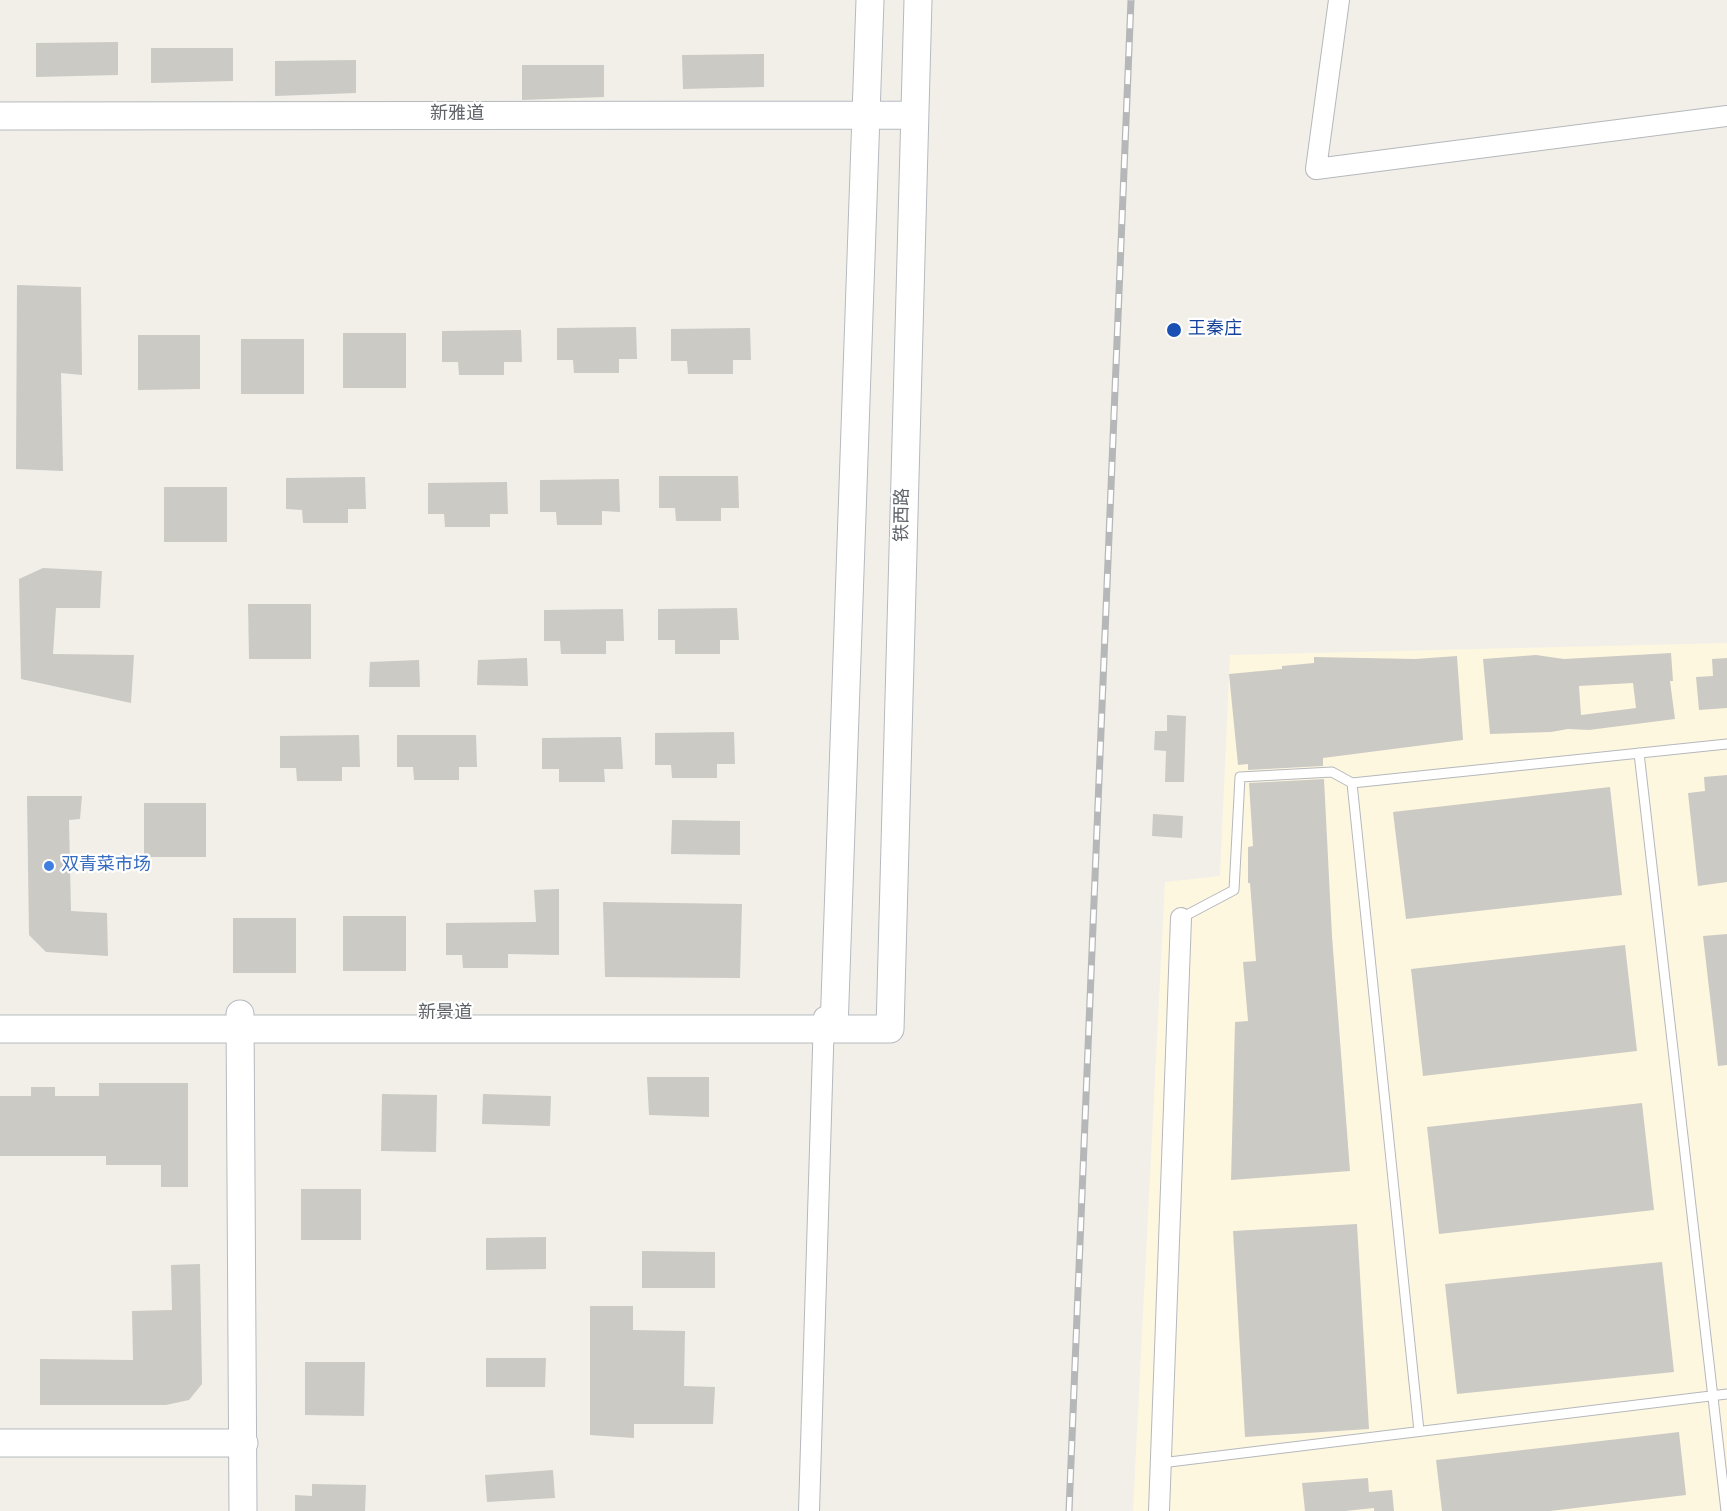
<!DOCTYPE html>
<meta charset="utf-8">
<style>
body{margin:0}
canvas{display:block;background:#f1efe8}
</style>
<canvas width="1727" height="1511"></canvas>
<script>
const g = document.querySelector('canvas').getContext('2d');
g.lineJoin = 'round';
function paint(path, color) {
  g.fillStyle = color;
  g.fill(path, 'evenodd');
}
function shape(rows) {
  const path = new Path2D();
  for (const r of rows) {
    path.moveTo(r[0], r[1]);
    for (let i = 2; i < r.length; i += 2) path.lineTo(r[i], r[i + 1]);
  }
  return path;
}
function trace(path, color, width, dash) {
  g.strokeStyle = color;
  g.lineWidth = width;
  g.lineCap = dash ? 'butt' : 'round';
  g.setLineDash(dash || []);
  g.stroke(path);
}
function write(font, color, halo, rows, align = 'center') {
  g.font = font + ' "Titillium Web","Noto Sans SC",sans-serif';
  g.lineWidth = 4.5;
  g.setLineDash([]);
  g.textBaseline = 'middle';
  g.strokeStyle = halo;
  g.fillStyle = color;
  for (const [text, x, y, turn = 0] of rows) {
    g.save();
    g.translate(x, y);
    g.rotate((+turn || 0) * Math.PI / 180);
    g.textAlign = isNaN(turn) ? turn : align;
    if (halo) g.strokeText(text, 0, 0);
    g.fillText(text, 0, 0);
    g.restore();
  }
}
paint(shape([
 [1727,643,1727,1511,1133,1511,1165,882,1220,876,1230,655]
]), '#fef7e0');
paint(shape([
 [118,42,118,75,36,77,36,43],
 [151,48,233,48,233,81,151,83],
 [764,54,764,87,683,89,682,55],
 [356,60,356,93,275,96,275,61],
 [522,65,604,65,604,97,522,100],
 [17,285,81,287,82,375,61,373,63,471,16,469],
 [636,327,637,359,619,359,619,373,574,373,573,360,557,360,557,328],
 [750,328,751,360,733,360,733,374,688,374,687,361,671,361,671,329],
 [521,330,522,362,504,362,504,375,459,375,458,362,442,362,442,331],
 [343,333,406,333,406,388,343,388],
 [138,335,200,335,200,389,138,390],
 [241,339,304,339,304,394,241,394],
 [659,476,738,476,739,508,721,508,721,521,676,521,675,508,659,508],
 [365,477,366,509,348,509,348,523,303,523,302,510,286,509,286,478],
 [619,479,620,512,602,511,602,525,557,525,556,512,540,512,540,480],
 [507,482,508,514,490,514,490,527,445,527,444,514,428,514,428,483],
 [164,487,227,487,227,542,164,542],
 [43,568,102,571,100,608,56,608,53,654,134,655,131,703,21,679,19,579],
 [248,604,311,604,311,659,249,659],
 [737,608,739,640,720,640,720,654,675,654,675,640,658,640,658,609],
 [623,609,624,641,606,641,606,654,561,654,560,641,544,641,544,610],
 [1671,653,1673,681,1670,681,1675,719,1589,730,1568,729,1551,732,1490,734,1483,659,1536,655,1564,659],
 [1633,683,1636,708,1581,715,1579,686],
 [1457,656,1463,740,1323,758,1323,766,1248,770,1248,764,1238,765,1229,674,1282,669,1282,666,1314,663,1314,657,1415,659],
 [527,658,528,686,477,685,478,660],
 [1727,658,1727,708,1699,710,1696,677,1713,676,1712,659],
 [419,660,420,687,369,687,370,662],
 [1167,715,1186,716,1184,782,1165,782,1166,751,1154,750,1155,731,1167,731],
 [734,732,735,764,717,764,717,778,672,778,671,765,655,765,655,733],
 [359,735,360,767,342,767,342,781,297,781,296,768,280,768,280,736],
 [397,735,476,735,477,767,459,767,459,780,414,780,413,767,397,767],
 [621,737,623,769,604,769,605,782,559,782,559,769,542,769,542,738],
 [1727,775,1727,882,1698,886,1688,793,1705,791,1704,777],
 [1324,779,1332,936,1350,1171,1231,1180,1235,1022,1248,1021,1243,962,1256,961,1250,883,1248,883,1248,847,1253,846,1249,783],
 [1610,787,1622,895,1406,919,1393,812],
 [27,796,82,796,80,819,69,820,71,911,107,913,108,956,46,952,29,935],
 [144,803,206,803,206,857,144,857],
 [1153,814,1183,816,1182,838,1152,836],
 [672,820,740,821,740,855,671,854],
 [559,889,559,955,508,954,508,968,463,968,462,955,446,955,446,923,536,922,534,890],
 [603,902,742,904,740,978,605,977],
 [343,916,406,916,406,971,343,971],
 [233,918,296,918,296,973,233,973],
 [1727,934,1727,1065,1718,1066,1703,936],
 [1625,945,1637,1051,1423,1076,1411,969],
 [647,1077,709,1077,709,1117,649,1115],
 [99,1083,188,1083,188,1187,161,1187,161,1165,106,1165,106,1156,0,1156,0,1096,31,1096,31,1087,55,1087,55,1096,99,1096],
 [382,1094,437,1095,436,1152,381,1151],
 [483,1094,551,1096,550,1126,482,1124],
 [1642,1103,1654,1210,1439,1234,1427,1127],
 [301,1189,361,1189,361,1240,301,1240],
 [1357,1224,1369,1429,1245,1437,1233,1231],
 [546,1237,546,1269,486,1270,486,1238],
 [642,1251,715,1252,715,1288,642,1288],
 [1662,1262,1674,1372,1457,1394,1445,1284],
 [200,1264,202,1384,189,1400,166,1405,40,1405,40,1359,133,1360,132,1311,172,1310,171,1265],
 [590,1306,633,1306,633,1330,685,1331,684,1386,715,1387,713,1424,634,1424,634,1438,590,1435],
 [486,1358,546,1358,545,1387,486,1387],
 [305,1362,365,1362,364,1416,305,1415],
 [1679,1432,1686,1495,1550,1511,1442,1511,1436,1460],
 [553,1470,555,1498,487,1502,485,1475],
 [1368,1478,1369,1492,1392,1490,1394,1511,1374,1511,1374,1508,1345,1511,1305,1511,1302,1483],
 [312,1484,366,1485,365,1511,295,1511,295,1495,312,1496]
]), '#cccac5');
const lane = shape([
 [1639,753,1726,1511],
 [1352,783,1419,1431],
 [1181,918,1234,890,1240,777,1332,772,1352,783,1727,744],
 [1161,1463,1727,1394]
]);
const street = shape([
 [1339,0,1316,169,1727,116],
 [809,1511,824,1017],
 [1159,1511,1181,918]
]);
const secondary = shape([
 [0,116,914,115],
 [240,1014,243,1511],
 [0,1029,890,1029,918,0],
 [834,1029,870,0],
 [0,1443,244,1443]
]);
trace(lane, '#b5b8bc', 11);
trace(street, '#b5b8bc', 22);
trace(secondary, '#b6babf', 29);
trace(lane, '#fff', 9);
trace(street, '#fff', 20);
trace(secondary, '#fff', 27);
const rail = shape([
 [1069,1511,1131,0]
]);
trace(rail, '#b6b7b8', 7);
trace(rail, '#fff', 4.5, [14]);
for (const [x, y, r, color] of [
 [1174,330,8,"#1a4fb4"],
 [49,866,6,"#3f7fe0"]
]) {
  const dot = new Path2D();
  dot.arc(x, y, r, 0, 2 * Math.PI);
  g.fillStyle = color;
  g.fill(dot);
  trace(dot, '#fff', 2);
}
write('18px', '#5f6368', '#fff', [
 ["新雅道",457,115],
 ["铁西路",903,515,-89],
 ["新景道",445,1014]
]);
write('18px', '#164399', '#fff', [
 ["王秦庄",1188,330]
], 'left');
write('18px', '#366cbe', '#fff', [
 ["双青菜市场",61,866]
], 'left');
</script>
